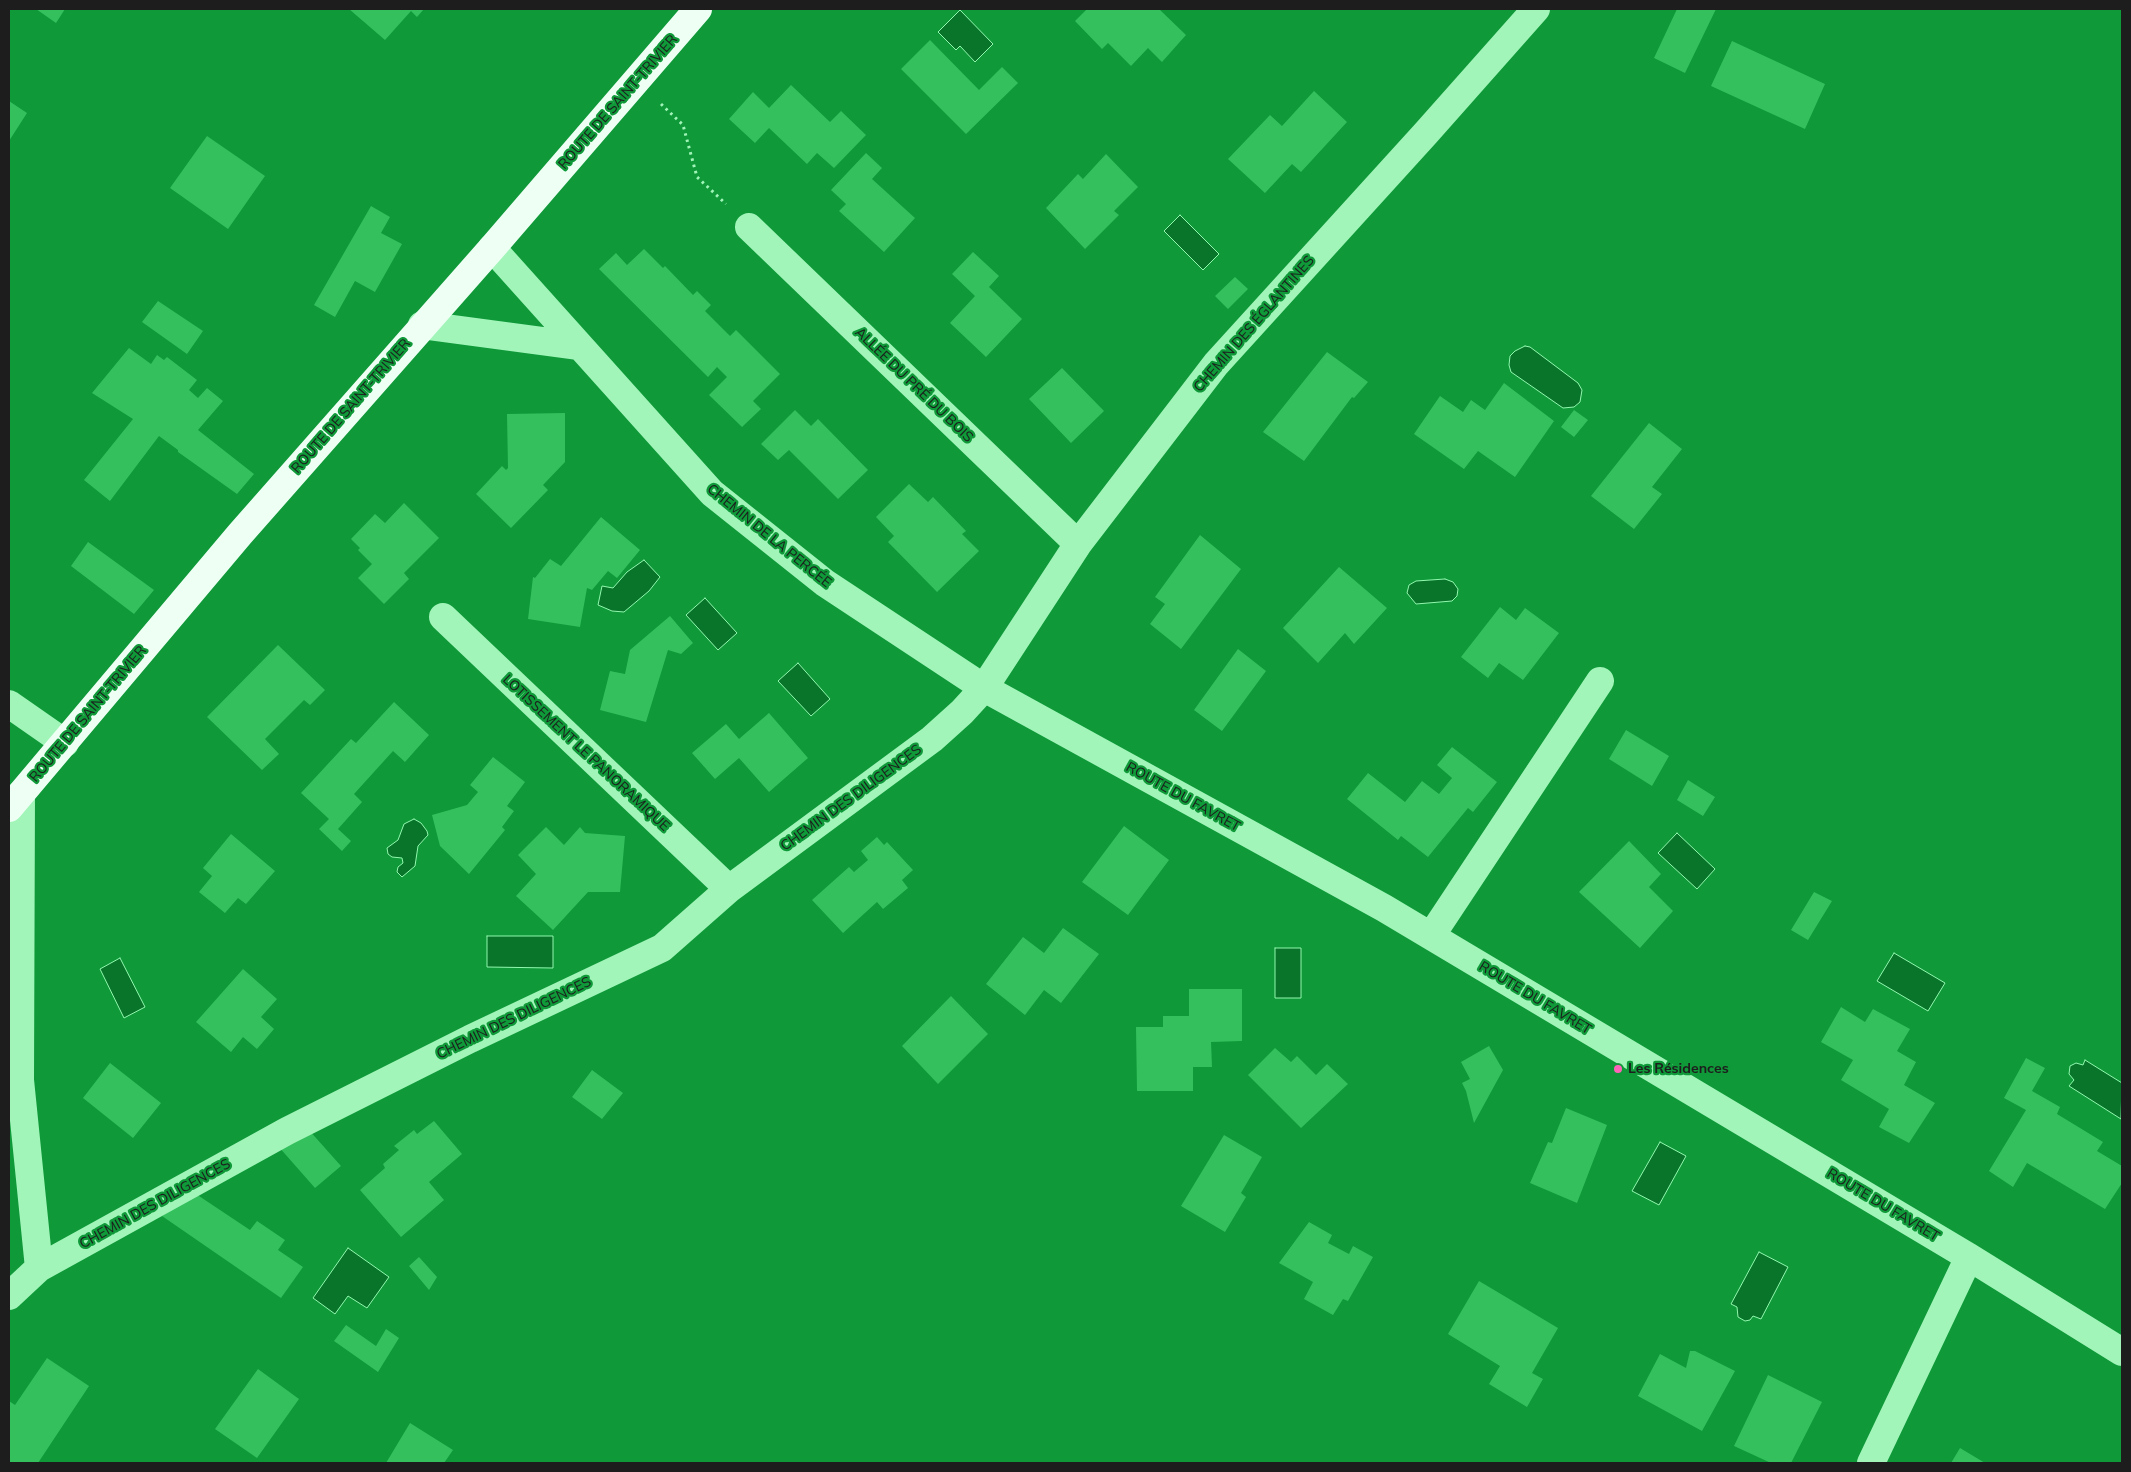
<!DOCTYPE html>
<meta charset="utf-8">
<style>
body{margin:0}
#map{position:relative;width:2131px;height:1472px;overflow:hidden;background:#0f9939;font-family:Mulish,sans-serif}
canvas{display:block}
.frame{position:absolute;inset:0;border:10px solid #1d1d1d;pointer-events:none}
</style>
<div id="map">
<canvas width="2131" height="1472"></canvas>
<div class="frame"></div>
</div>
<script>
const g = document.querySelector('canvas').getContext('2d');
g.lineJoin = 'round';
function paint(path, color) {
  g.fillStyle = color;
  g.fill(path, 'evenodd');
}
function shape(rows) {
  const path = new Path2D();
  for (const r of rows) {
    path.moveTo(r[0], r[1]);
    for (let i = 2; i < r.length; i += 2) path.lineTo(r[i], r[i + 1]);
  }
  return path;
}
function trace(path, color, width, dash) {
  g.strokeStyle = color;
  g.lineWidth = width;
  g.lineCap = dash ? 'butt' : 'round';
  g.setLineDash(dash || []);
  g.stroke(path);
}
function write(font, color, halo, rows, align = 'center') {
  g.font = font + ' Mulish,sans-serif';
  g.lineWidth = 4.5;
  g.setLineDash([]);
  g.textBaseline = 'middle';
  g.strokeStyle = halo;
  g.fillStyle = color;
  for (const [text, x, y, turn = 0] of rows) {
    g.save();
    g.translate(x, y);
    g.rotate((+turn || 0) * Math.PI / 180);
    g.textAlign = isNaN(turn) ? turn : align;
    if (halo) g.strokeText(text, 0, 0);
    g.fillText(text, 0, 0);
    g.restore();
  }
}
const water = shape([
 [960,10,993,44,975,62,960,46,956,50,938,32,960,10],
 [1180,215,1219,254,1203,270,1164,231,1180,215],
 [1525,346,1530,347,1578,383,1582,390,1580,402,1574,407,1563,408,1511,372,1509,365,1510,356,1515,351,1525,346],
 [644,560,660,577,649,591,624,612,612,611,598,605,602,586,613,588,627,572,644,560],
 [1445,579,1453,582,1458,589,1457,596,1452,601,1416,604,1407,593,1409,585,1416,581,1445,579],
 [705,598,737,633,718,650,686,615,705,598],
 [798,663,830,699,811,716,778,681,798,663],
 [414,819,421,823,427,831,428,835,418,846,415,866,402,877,397,872,398,867,403,863,402,858,392,857,388,854,387,848,398,840,404,824,414,819],
 [1677,833,1715,869,1697,889,1658,853,1677,833],
 [487,936,553,936,553,968,487,967,487,936],
 [1275,948,1301,948,1301,998,1275,998,1275,948],
 [1894,953,1945,983,1928,1011,1877,981,1894,953],
 [120,958,145,1007,124,1018,100,969,120,958],
 [2085,1060,2122,1083,2121,1119,2069,1086,2074,1080,2069,1074,2070,1066,2076,1063,2083,1065,2085,1060],
 [1660,1142,1686,1156,1659,1205,1632,1191,1660,1142],
 [348,1248,389,1277,367,1308,348,1296,335,1314,313,1298,348,1248],
 [1759,1252,1788,1267,1761,1319,1753,1316,1750,1320,1745,1321,1738,1317,1737,1307,1731,1304,1759,1252]
]);
paint(water, '#09752b');
trace(water, '#92f8af', 1);
paint(shape([
 [36,9,65,9,56,23],
 [349,9,424,9,417,17,411,11,385,40],
 [1087,9,1159,9,1186,35,1162,62,1148,48,1131,66,1108,43,1102,49,1075,21],
 [1677,9,1716,9,1685,73,1654,58],
 [930,40,979,90,1002,67,1018,83,966,134,901,69],
 [1732,41,1825,84,1805,129,1711,86],
 [791,85,830,122,841,111,866,135,834,168,817,153,807,164,769,128,755,143,729,119,753,92,769,108],
 [1314,91,1347,122,1301,172,1292,164,1265,193,1228,159,1270,115,1282,126],
 [9,101,27,113,9,141],
 [207,136,265,176,228,229,170,188],
 [866,153,882,168,872,179,915,218,884,252,839,211,846,204,831,190],
 [1106,154,1138,187,1114,211,1119,215,1085,249,1046,208,1078,174,1083,179],
 [371,206,390,217,381,233,402,244,375,292,355,281,335,317,314,305],
 [644,249,663,268,665,266,693,295,697,291,711,305,705,311,730,336,736,330,780,374,753,401,761,409,742,427,709,395,727,377,717,367,708,377,599,269,616,253,627,265],
 [973,252,999,276,989,287,1022,319,986,357,950,323,975,296,952,274],
 [1235,277,1248,289,1228,309,1215,296],
 [158,301,203,331,187,354,142,322],
 [129,348,151,364,157,355,164,360,167,357,197,380,189,390,198,398,207,388,223,401,198,430,254,474,237,494,178,452,178,450,159,436,110,501,84,480,133,419,92,393],
 [1327,352,1368,382,1354,398,1352,397,1304,461,1263,432],
 [1062,368,1104,411,1071,443,1029,399],
 [1504,383,1554,421,1515,477,1478,451,1464,469,1414,434,1440,396,1463,412,1471,400,1485,410],
 [795,410,811,426,818,419,868,470,838,499,789,450,778,460,761,444],
 [1574,410,1588,420,1574,437,1561,427],
 [565,413,565,462,543,485,548,490,511,528,476,494,502,466,506,470,508,468,507,414],
 [1649,423,1682,449,1652,487,1662,494,1634,529,1591,496],
 [909,484,928,502,933,497,966,531,962,534,979,551,937,592,888,542,894,536,876,517],
 [404,503,439,538,404,573,409,579,384,604,358,578,372,564,358,550,360,548,351,539,375,514,385,523],
 [601,517,640,550,617,578,608,571,592,590,587,588,580,627,528,619,533,577,535,578,550,559,561,566],
 [1200,535,1241,569,1181,649,1150,624,1165,604,1155,597],
 [88,542,154,590,134,614,71,566],
 [1339,567,1387,608,1354,644,1345,633,1318,663,1283,628],
 [1500,607,1516,620,1525,608,1559,633,1523,680,1499,663,1488,678,1461,657],
 [670,616,693,643,681,654,668,650,646,722,600,710,610,671,625,674,630,650],
 [278,645,325,690,310,705,304,700,265,739,279,754,262,770,207,717],
 [1238,649,1266,671,1222,731,1194,710],
 [394,702,429,735,405,762,393,751,354,794,362,802,338,829,351,841,342,851,319,829,329,819,301,793,351,739,356,743],
 [769,713,808,758,769,792,739,758,715,779,692,753,726,724,739,739],
 [1626,730,1669,756,1652,786,1609,759],
 [1452,747,1497,782,1473,812,1468,808,1428,857,1401,836,1398,840,1347,799,1368,773,1405,802,1422,781,1439,794,1452,778,1437,765],
 [493,757,525,782,507,806,514,811,502,827,505,830,469,874,440,846,432,815,467,805,478,792,470,785],
 [1688,780,1715,797,1703,816,1677,800],
 [1124,826,1169,860,1128,915,1082,882],
 [546,827,564,845,580,827,585,833,625,836,620,892,588,892,553,930,516,896,536,874,518,855],
 [231,834,275,871,246,904,238,898,225,913,199,892,212,876,203,868],
 [877,837,884,845,887,842,913,870,902,880,908,888,883,909,877,902,843,933,812,900,849,867,854,872,868,860,861,851],
 [1629,841,1661,874,1649,887,1673,911,1640,948,1579,892],
 [1814,892,1832,901,1808,940,1791,930],
 [1063,928,1099,954,1061,1003,1044,990,1025,1015,986,984,1023,937,1044,953],
 [243,969,277,999,261,1017,274,1029,257,1049,243,1037,231,1052,196,1022],
 [1189,989,1242,989,1242,1041,1211,1042,1212,1067,1193,1067,1193,1091,1137,1091,1136,1027,1163,1027,1163,1016,1189,1016],
 [951,996,988,1034,938,1084,902,1046],
 [1841,1007,1865,1022,1873,1009,1910,1029,1897,1051,1916,1062,1904,1085,1935,1103,1909,1143,1879,1127,1889,1109,1841,1080,1853,1060,1821,1042],
 [1489,1046,1503,1070,1474,1123,1466,1091,1462,1083,1470,1079,1461,1062],
 [1275,1048,1291,1062,1297,1056,1316,1075,1327,1064,1348,1084,1301,1128,1248,1075],
 [2026,1058,2045,1068,2032,1091,2060,1107,2057,1114,2103,1142,2097,1151,2122,1166,2122,1183,2105,1209,2027,1163,2013,1187,1989,1171,2026,1110,2004,1098],
 [110,1063,161,1103,133,1138,83,1098],
 [592,1070,623,1093,602,1119,572,1097],
 [1566,1108,1607,1125,1577,1203,1530,1183,1548,1142,1552,1143],
 [434,1121,462,1154,429,1182,444,1200,401,1237,360,1190,385,1168,383,1164,399,1150,394,1146,414,1130,417,1134],
 [308,1129,341,1166,315,1188,278,1146],
 [1224,1135,1262,1157,1241,1193,1246,1197,1225,1232,1181,1206],
 [196,1194,250,1230,257,1221,285,1240,278,1250,303,1267,281,1298,162,1216],
 [1309,1222,1332,1235,1328,1243,1349,1254,1353,1246,1373,1257,1348,1301,1343,1299,1333,1315,1304,1299,1313,1282,1279,1263],
 [419,1257,437,1277,429,1290,409,1266],
 [1479,1281,1558,1328,1532,1373,1543,1379,1527,1407,1489,1384,1500,1366,1448,1334],
 [346,1325,376,1346,386,1329,399,1338,378,1372,334,1341],
 [1690,1351,1695,1351,1735,1371,1702,1431,1638,1396,1660,1354,1686,1368],
 [47,1358,89,1386,38,1463,9,1463,9,1401,15,1405],
 [258,1369,299,1399,257,1458,215,1429],
 [1768,1375,1822,1402,1791,1463,1771,1463,1734,1446],
 [410,1423,453,1450,444,1463,386,1463],
 [1960,1448,1985,1463,1951,1463]
]), '#34c05d');
trace(shape([
 [661,104,683,125,697,177,726,204]
]), '#a1f5b9', 3, [2.5, 4]);
trace(shape([
 [749,227,1078,544],
 [492,248,712,493,825,583,984,688,1384,908,1969,1257,2122,1352],
 [422,325,579,346],
 [443,617,729,889],
 [9,704,65,743],
 [21,794,20,1080,39,1268],
 [1431,936,1600,681],
 [9,1296,39,1268,287,1131,470,1039,662,948,729,889,932,739,962,712,984,688,1078,544,1216,364,1426,133,1536,9],
 [1871,1463,1969,1257]
]), '#a1f5b9', 28);
trace(shape([
 [9,808,240,534,492,248,698,9]
]), '#eefff4', 28);
for (const [x, y, r, color] of [
 [1618,1069,5,"#ff64b9"]
]) {
  const dot = new Path2D();
  dot.arc(x, y, r, 0, 2 * Math.PI);
  g.fillStyle = color;
  g.fill(dot);
  trace(dot, '#0f9939', 2);
}
write('14px', '#1d1d1d', '#0f9939', [
 ["ROUTE DE SAINT-TRIVIER",618,102,-49],
 ["CHEMIN DES ÉGLANTINES",1254,324,-49],
 ["ALLÉE DU PRÉ DU BOIS",914,385,44],
 ["ROUTE DE SAINT-TRIVIER",351,406,-49],
 ["CHEMIN DE LA PERCÉE",769,536,39],
 ["ROUTE DE SAINT-TRIVIER",88,714,-50],
 ["LOTISSEMENT LE PANORAMIQUE",586,753,43],
 ["ROUTE DU FAVRET",1183,797,29],
 ["CHEMIN DES DILIGENCES",851,798,-36],
 ["ROUTE DU FAVRET",1535,998,31],
 ["CHEMIN DES DILIGENCES",514,1018,-26],
 ["CHEMIN DES DILIGENCES",155,1204,-29],
 ["ROUTE DU FAVRET",1883,1205,31]
]);
write('bold 14px', '#1d1d1d', '#0f9939', [
 ["Les Résidences",1628,1069]
], 'left');
</script>
